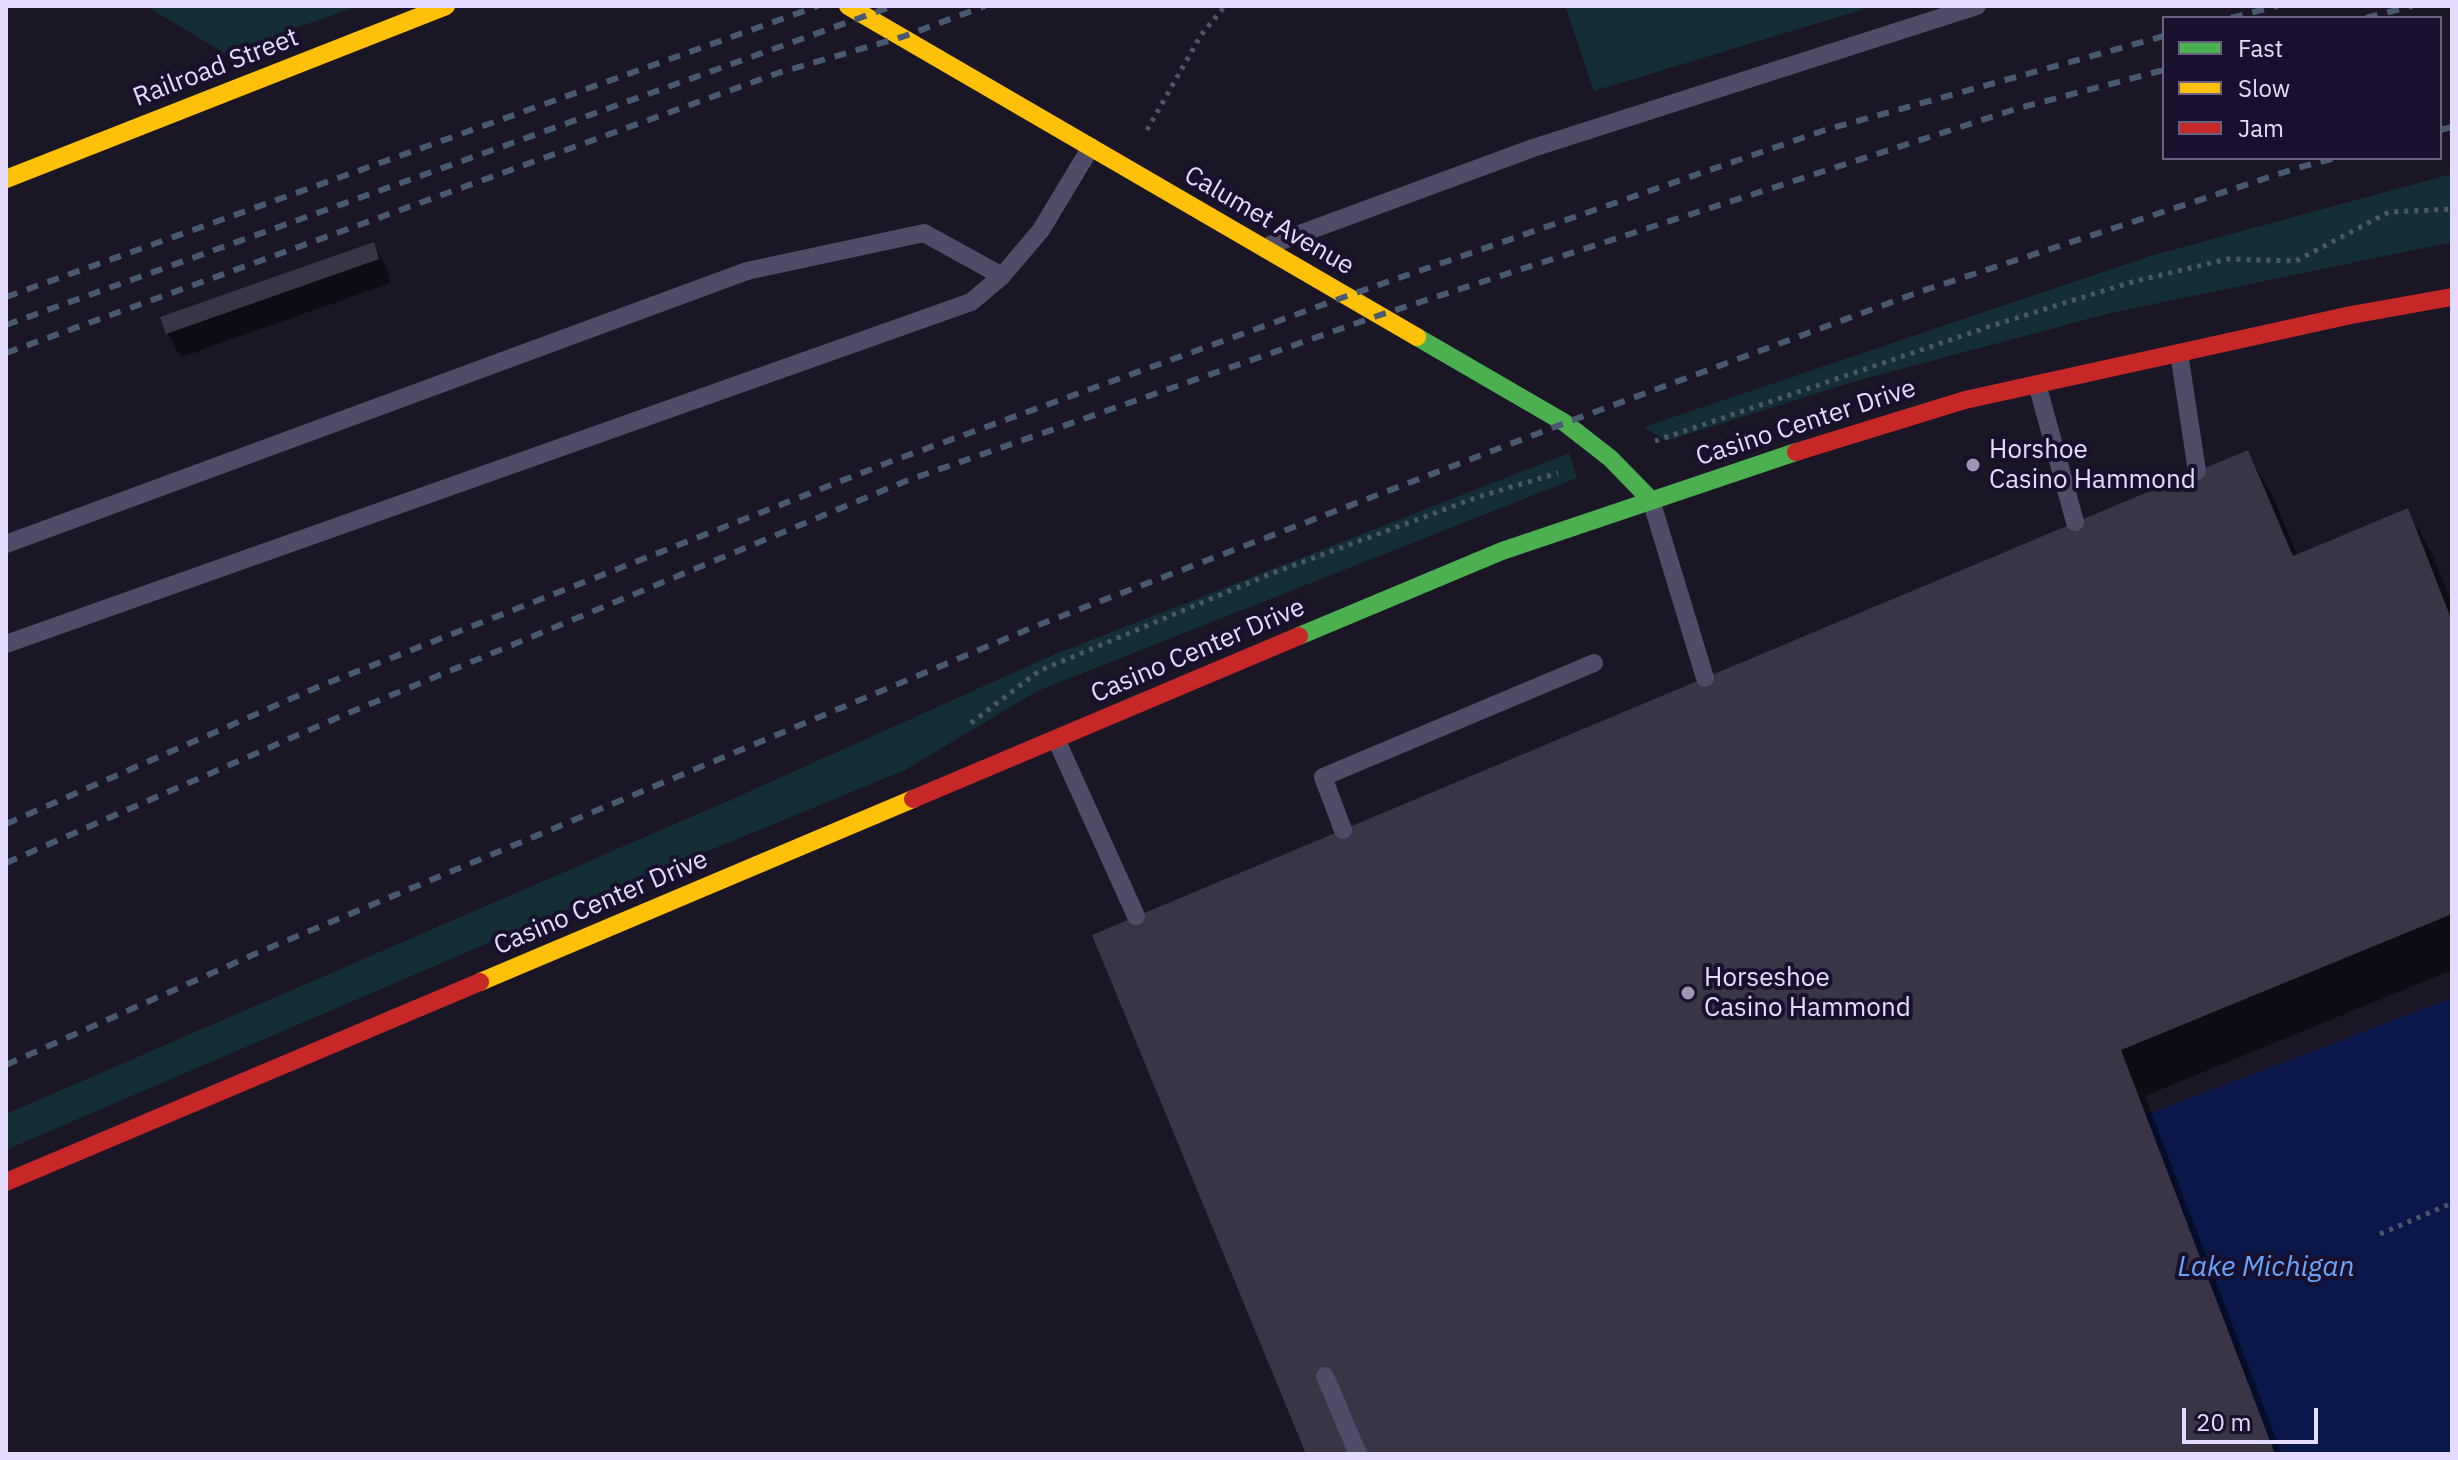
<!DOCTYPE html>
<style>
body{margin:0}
#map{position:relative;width:2458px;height:1460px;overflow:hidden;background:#1b1626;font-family:"IBM Plex Sans",sans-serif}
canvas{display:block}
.frame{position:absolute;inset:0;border:8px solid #e4dbff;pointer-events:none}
.legend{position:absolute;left:2162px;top:16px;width:280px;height:144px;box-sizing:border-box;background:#18102c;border:2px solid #6a6180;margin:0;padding:10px 14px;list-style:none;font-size:24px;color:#e4dbff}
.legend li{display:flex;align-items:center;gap:16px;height:40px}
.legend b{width:40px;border:2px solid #6a6180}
.scale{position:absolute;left:2182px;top:1408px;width:136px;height:36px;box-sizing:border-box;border:4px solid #e4dbff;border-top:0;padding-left:10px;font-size:24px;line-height:28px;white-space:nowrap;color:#e4dbff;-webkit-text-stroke:6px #18102c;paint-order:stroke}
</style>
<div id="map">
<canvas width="2458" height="1460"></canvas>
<div class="frame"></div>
<ul class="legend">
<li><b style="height:10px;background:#4caf50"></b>Fast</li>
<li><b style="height:10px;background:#ffc107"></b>Slow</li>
<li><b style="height:10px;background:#c62828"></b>Jam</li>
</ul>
<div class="scale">20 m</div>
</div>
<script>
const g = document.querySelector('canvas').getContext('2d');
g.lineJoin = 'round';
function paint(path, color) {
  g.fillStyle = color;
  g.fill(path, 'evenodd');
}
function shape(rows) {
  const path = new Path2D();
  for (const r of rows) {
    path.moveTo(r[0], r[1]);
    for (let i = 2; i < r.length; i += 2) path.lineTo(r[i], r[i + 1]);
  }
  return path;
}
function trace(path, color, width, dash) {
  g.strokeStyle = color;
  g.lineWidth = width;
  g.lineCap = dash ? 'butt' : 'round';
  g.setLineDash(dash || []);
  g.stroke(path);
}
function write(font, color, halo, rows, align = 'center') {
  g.font = font + ' "IBM Plex Sans",sans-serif';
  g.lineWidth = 8;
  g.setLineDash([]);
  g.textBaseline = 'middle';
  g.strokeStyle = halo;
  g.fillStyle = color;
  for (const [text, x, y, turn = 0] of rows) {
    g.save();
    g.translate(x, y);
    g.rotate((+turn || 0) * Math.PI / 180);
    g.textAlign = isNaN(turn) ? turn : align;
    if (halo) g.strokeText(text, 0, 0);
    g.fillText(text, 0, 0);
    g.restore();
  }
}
paint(shape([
 [146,6,359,6,224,53],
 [1565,6,1874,6,1594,91],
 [2452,174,2452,242,2111,313,1856,381,1666,441,1644,427,2150,256],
 [1569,453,1577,478,1037,691,905,770,577,905,6,1150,6,1114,728,801,1053,655]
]), '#132f35');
paint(shape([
 [2452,998,2452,1454,1401,1454,2140,1117]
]), '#0a1849');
paint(shape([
 [373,245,387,268,391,283,181,357,167,333],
 [2247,452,2273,497,2298,556,2407,510,2433,555,2452,604,2452,970,2145,1096,2282,1454,1308,1454]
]), '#0007');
paint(shape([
 [374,242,379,259,166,334,160,317],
 [2248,450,2293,556,2408,508,2452,621,2452,914,2121,1050,2275,1454,1306,1454,1092,935]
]), '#3a3447');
trace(shape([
 [1147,130,1201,35,1225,6],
 [1655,441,1994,325,2132,282,2228,259,2296,261,2389,212,2452,209],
 [971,723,1039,671,1270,574,1478,497,1558,473],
 [2380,1234,2452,1203]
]), '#4b5668', 5, [4, 6]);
trace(shape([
 [1270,245,1533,148,1977,6],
 [2179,353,2197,471],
 [2037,384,2075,522],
 [1651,500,1705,678],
 [6,544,747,271,924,233,1002,276],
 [6,644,971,302,1002,276,1041,230,1091,147],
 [1056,739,1136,916],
 [1343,830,1323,777,1594,663],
 [1325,1376,1358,1454]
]), '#504b67', 18);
trace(shape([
 [1417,337,1565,423,1610,458,1651,500],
 [1299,636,1502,551,1796,452]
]), '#4caf50', 18);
trace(shape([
 [848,6,1417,337],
 [6,179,446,6],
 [480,982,913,799]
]), '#ffc107', 18);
trace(shape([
 [1796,452,1965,400,2351,315,2452,297],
 [913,799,1299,636],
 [6,1182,480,982]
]), '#c62828', 18);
trace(shape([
 [2231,18,2277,6],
 [2366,18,2412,6],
 [2440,130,2452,127],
 [6,297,818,6],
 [6,325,893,6],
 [6,353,778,73,902,37,985,6],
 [6,824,320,686,892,461,1347,296,1825,130,2164,36],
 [6,863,339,717,906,481,1380,315,2019,108,2164,70],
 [6,1065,257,953,1041,624,1565,423,1919,292,2297,168,2335,158]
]), '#495971', 6, [12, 10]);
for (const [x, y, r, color] of [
 [1973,465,8,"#9e96b3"],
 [1688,993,8,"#9e96b3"]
]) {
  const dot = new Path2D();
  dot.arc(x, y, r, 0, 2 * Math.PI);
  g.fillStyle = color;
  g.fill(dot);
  trace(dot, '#18102c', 3);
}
write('26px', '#e4dbff', '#18102c', [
 ["Railroad Street",216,68,-21],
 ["Calumet Avenue",1269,221,30],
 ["Casino Center Drive",1806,423,-18],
 ["Casino Center Drive",1198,651,-23],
 ["Casino Center Drive",601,903,-23]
]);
write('26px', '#e4dbff', '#18102c', [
 ["Horshoe",1989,450],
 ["Casino Hammond",1989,480],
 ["Horseshoe",1704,978],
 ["Casino Hammond",1704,1008]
], 'left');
write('italic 28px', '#69a5ff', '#18102c', [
 ["Lake Michigan",2266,1268]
]);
</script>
